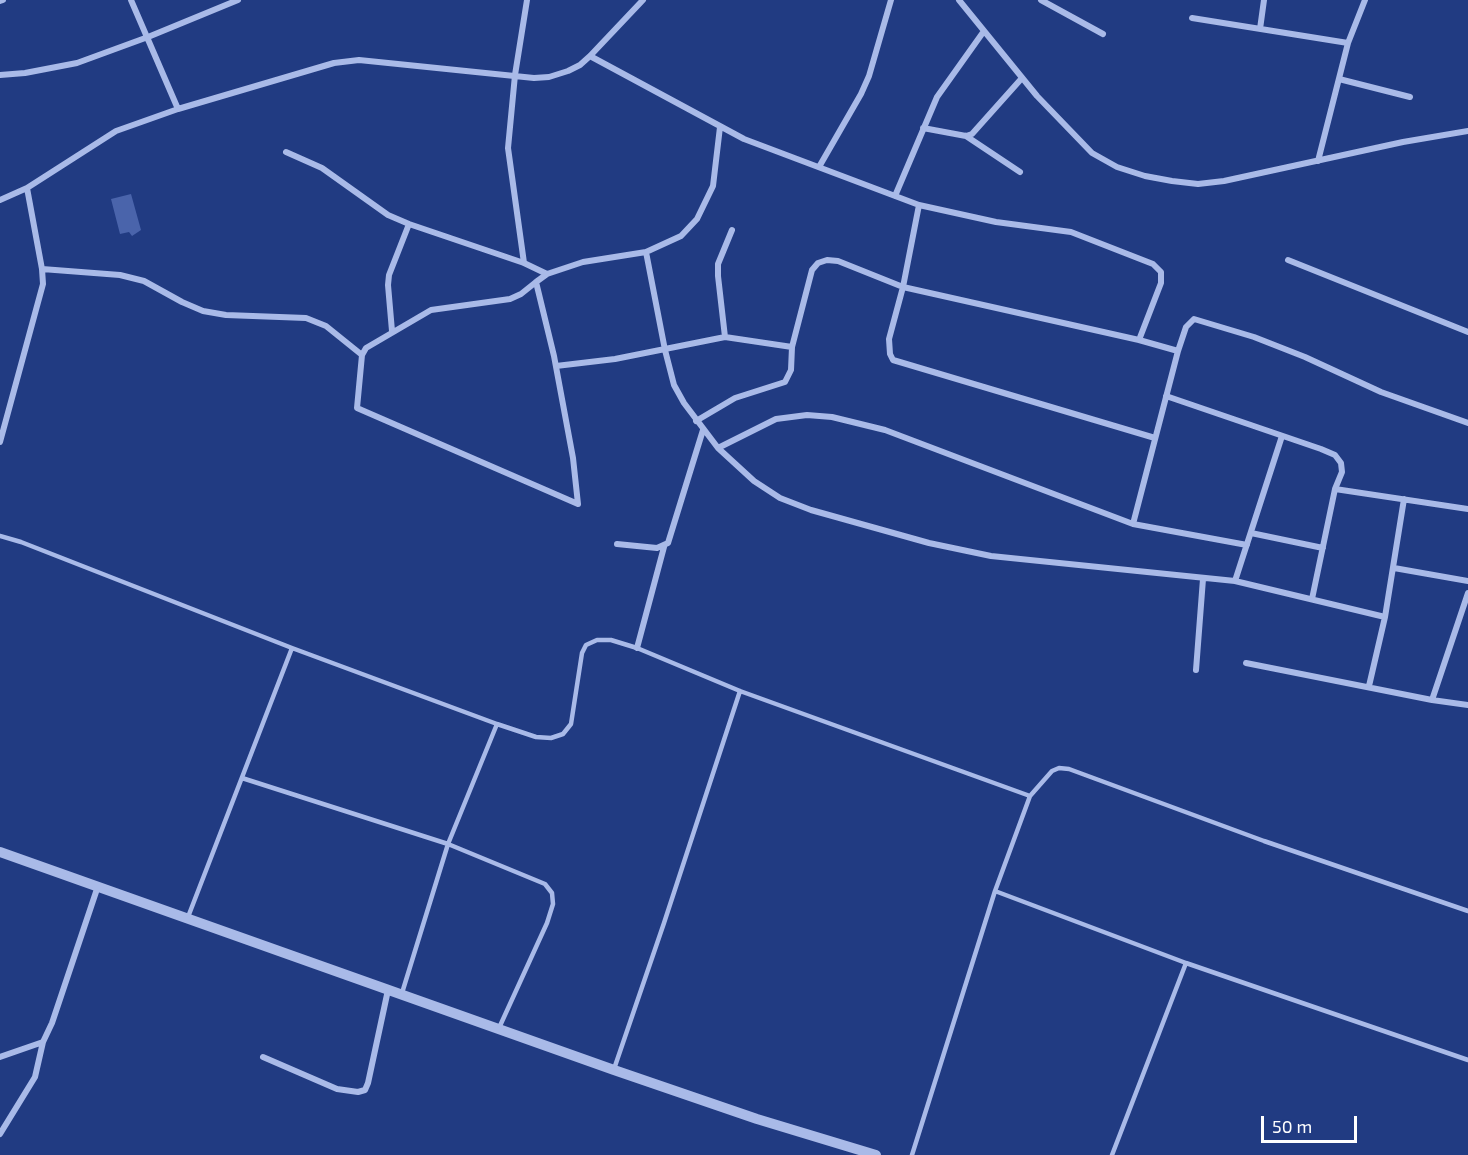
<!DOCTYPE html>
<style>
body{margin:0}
#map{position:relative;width:1468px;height:1155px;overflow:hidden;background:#213b82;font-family:"Exo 2",sans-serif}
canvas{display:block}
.scale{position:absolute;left:1261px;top:1116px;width:96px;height:27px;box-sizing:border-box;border:3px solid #fff;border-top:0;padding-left:8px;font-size:18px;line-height:21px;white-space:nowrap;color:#fff;-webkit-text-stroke:4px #213b82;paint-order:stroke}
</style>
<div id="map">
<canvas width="1468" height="1155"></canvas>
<div class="scale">50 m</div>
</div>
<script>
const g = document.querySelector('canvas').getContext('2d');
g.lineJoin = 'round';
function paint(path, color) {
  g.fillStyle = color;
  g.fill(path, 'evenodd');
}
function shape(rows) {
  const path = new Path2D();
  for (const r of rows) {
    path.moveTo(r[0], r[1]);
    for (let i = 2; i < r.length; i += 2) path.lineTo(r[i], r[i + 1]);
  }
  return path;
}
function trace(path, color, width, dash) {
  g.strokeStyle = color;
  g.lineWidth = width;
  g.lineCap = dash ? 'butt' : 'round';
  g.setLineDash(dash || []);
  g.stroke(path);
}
paint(shape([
 [131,194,141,230,132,236,129,232,120,234,111,199]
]), '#4a64ab');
trace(shape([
 [0,536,21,542,292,648,497,724,536,737,551,738,563,734,571,724,582,653,586,645,597,640,611,640,637,648,740,691,1030,796],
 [242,778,448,844,545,884,552,893,553,904,547,923,499,1028],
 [995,891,1186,963,1468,1060],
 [188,917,292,648],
 [402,993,448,844,497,724],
 [614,1069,664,923,740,691],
 [912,1155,995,891,1030,796,1052,771,1059,768,1069,769,1264,841,1468,911],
 [1112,1155,1186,963]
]), '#a9bae8', 4.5);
trace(shape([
 [131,0,178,109],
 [959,0,1037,96,1092,153,1117,167,1145,176,1172,181,1198,184,1224,181,1403,142,1468,131],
 [1041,0,1103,34],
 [0,1,3,0],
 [1192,18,1348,43],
 [1260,29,1264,0],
 [590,56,744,139,919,205,996,222,1071,232,1153,264,1161,272,1161,283,1139,340],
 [0,75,25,73,77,63,148,37,238,0],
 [1339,79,1410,97],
 [923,128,966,136,972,134,1022,78],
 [966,136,1020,172],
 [286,152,322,168,388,215,409,224,524,263,547,274],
 [1318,161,1348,43,1365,0],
 [819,167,861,94,869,76,891,0],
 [895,196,937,97,984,31],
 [0,200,27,188,116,131,178,109,334,63,359,60,534,78,549,77,568,71,580,65,590,56,643,0],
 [919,205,903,287,889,339,890,354,893,360,1155,438],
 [646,252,665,350,674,385,684,403,718,448,754,481,780,498,811,510,929,543,991,556,1235,581,1385,617],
 [1288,260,1468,332],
 [524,263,508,148,515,75,527,0],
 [42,269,120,275,144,281,182,302,203,311,226,315,306,318,326,326,362,355],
 [536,282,554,356,573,458,578,504,357,408,362,355,366,348,431,310,510,299,521,294,536,282,547,274,583,262,646,252,681,236,697,219,713,186,720,127],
 [392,331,388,285,389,275,409,224],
 [725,337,718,276,718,264,732,230],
 [556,366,615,359,725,337,792,347],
 [1166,396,1321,449,1335,455,1341,463,1342,472,1335,489,1312,599],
 [696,421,735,398,785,382,791,370,792,347,812,270,818,263,827,260,838,261,903,287,1139,340,1178,351],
 [0,442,43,284,42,269,27,188],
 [718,448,776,419,807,415,832,417,885,430,1133,524,1247,545],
 [1335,489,1468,509],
 [1133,524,1178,351,1186,327,1194,319,1254,337,1305,357,1381,392,1468,423],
 [1251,533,1323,548],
 [617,544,657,548,668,543,703,430],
 [1394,568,1468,581],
 [1235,581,1282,436],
 [637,648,664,547],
 [1246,663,1432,700,1468,705],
 [1196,670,1203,579],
 [1369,686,1385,617,1404,499],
 [1432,700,1468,593],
 [0,1057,43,1042],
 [263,1057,337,1089,358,1092,365,1090,368,1083,388,990],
 [0,1134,35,1077,43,1042,52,1023,98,886]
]), '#a9bae8', 6);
trace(shape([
 [0,852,614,1070,757,1119,876,1155]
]), '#a9bae8', 10);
</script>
